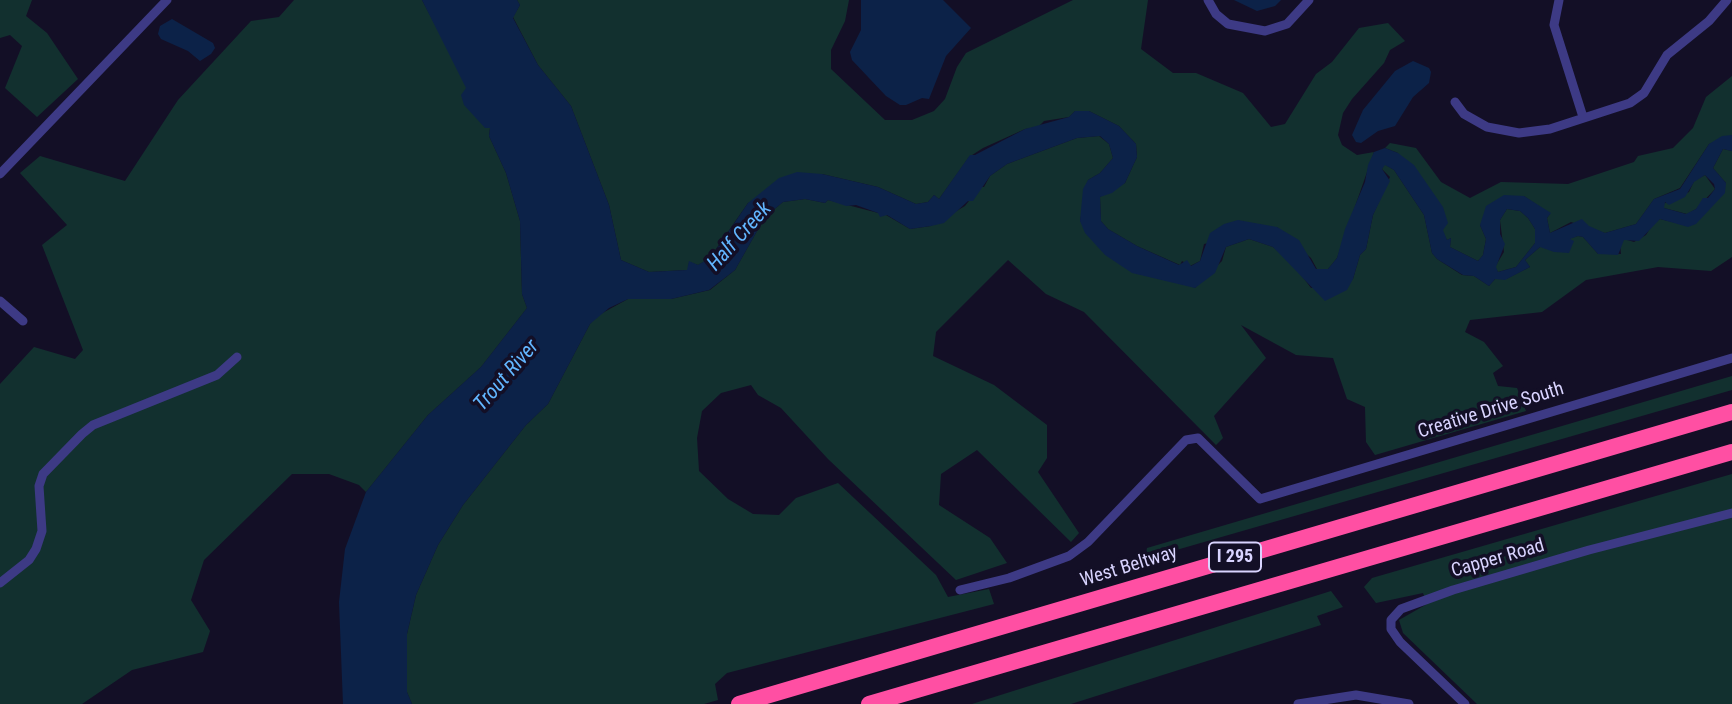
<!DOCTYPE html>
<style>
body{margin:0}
canvas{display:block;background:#130f26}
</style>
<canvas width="1732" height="704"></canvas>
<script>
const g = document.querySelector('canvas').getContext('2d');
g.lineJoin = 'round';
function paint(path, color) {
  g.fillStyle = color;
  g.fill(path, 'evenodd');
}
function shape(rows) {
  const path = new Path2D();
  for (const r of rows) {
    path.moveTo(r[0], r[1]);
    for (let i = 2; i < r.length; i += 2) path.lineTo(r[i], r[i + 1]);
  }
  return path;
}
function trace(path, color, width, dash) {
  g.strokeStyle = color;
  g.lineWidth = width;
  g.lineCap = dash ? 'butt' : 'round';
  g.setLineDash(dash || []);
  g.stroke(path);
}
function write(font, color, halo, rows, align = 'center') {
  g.font = font + ' "Roboto Condensed",sans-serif';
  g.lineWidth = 7;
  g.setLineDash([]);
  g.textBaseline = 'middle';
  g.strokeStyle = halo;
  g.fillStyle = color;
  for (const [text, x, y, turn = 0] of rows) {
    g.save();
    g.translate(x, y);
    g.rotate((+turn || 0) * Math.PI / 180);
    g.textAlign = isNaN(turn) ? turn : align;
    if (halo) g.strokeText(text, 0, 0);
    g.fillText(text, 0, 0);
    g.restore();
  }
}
paint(shape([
 [0,0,32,0,26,16,47,33,78,79,37,117,5,88,22,46,10,35,0,38],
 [294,0,422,0,490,128,489,136,506,173,520,221,522,294,527,308,481,367,428,415,366,492,359,485,329,474,292,474,204,560,191,600,210,631,203,652,132,670,82,704,0,704,0,384,34,347,75,359,83,350,42,245,67,225,20,173,40,156,125,181,178,100,251,21,279,17],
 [517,0,849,0,845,21,831,50,831,69,885,120,912,120,934,111,945,99,957,67,966,53,1073,0,1148,0,1141,49,1173,73,1196,73,1243,93,1271,127,1285,124,1316,74,1332,62,1359,28,1388,23,1405,41,1390,50,1384,63,1352,99,1343,113,1338,135,1342,145,1357,155,1374,152,1337,258,1328,269,1317,269,1311,258,1277,227,1204,244,1200,261,1190,266,1182,261,1180,265,1137,246,1108,229,1101,221,1100,197,1125,183,1137,157,1136,144,1119,126,1089,111,1075,111,1069,117,1044,121,1038,127,1025,129,983,148,969,157,939,199,934,195,928,202,916,204,878,187,822,174,748,203,709,259,698,265,689,262,688,270,649,272,621,260,609,205,576,119,571,106,538,65,513,17,520,5],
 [1732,76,1732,135,1709,144,1680,188,1654,199,1636,224,1605,233,1571,222,1550,233,1547,218,1550,214,1524,196,1480,225,1486,239,1483,255,1478,261,1450,247,1451,238,1447,240,1398,153,1385,148,1390,143,1416,148,1441,182,1470,198,1501,182,1568,184,1634,162,1638,156,1673,148,1693,128,1706,97],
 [1099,136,1109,144,1113,158,1100,173,1088,180,1080,221,1195,288,1222,261,1226,247,1249,239,1273,247,1292,263,1311,288,1353,279,1360,255,1366,249,1373,215,1390,177,1382,169,1384,164,1394,170,1424,215,1432,253,1437,259,1462,275,1474,276,1489,286,1495,279,1506,279,1530,267,1525,260,1540,247,1578,236,1583,237,1598,254,1621,254,1620,243,1624,239,1634,242,1646,235,1653,224,1660,219,1688,226,1726,183,1713,168,1723,149,1732,151,1732,257,1711,271,1658,267,1586,280,1542,312,1470,320,1465,332,1484,342,1503,366,1493,373,1498,386,1517,388,1526,411,1375,455,1366,442,1365,407,1347,399,1333,358,1296,355,1241,325,1266,358,1214,416,1223,438,1216,445,1084,312,1046,294,1008,260,936,332,933,356,994,385,1047,425,1047,458,1038,472,1079,533,1071,542,977,450,941,474,939,505,990,538,1007,563,956,580,828,459,781,408,758,395,751,385,721,393,702,411,697,438,699,471,728,499,753,514,779,515,796,498,838,483,936,575,948,597,989,589,994,604,727,673,715,684,718,700,704,704,412,704,407,692,407,634,416,595,438,545,463,505,526,425,548,404,590,324,597,316,628,299,671,299,710,290,735,270,765,217,783,202,805,199,825,203,828,200,886,215,910,229,931,226,965,206,980,187,984,187,990,176,1007,164,1077,138],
 [1705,175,1715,189,1696,209,1687,214,1664,208,1663,204,1689,192,1694,181],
 [1507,209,1520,211,1528,218,1535,229,1535,243,1516,267,1498,272,1495,267,1504,252,1500,220],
 [1732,376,1732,390,1145,559,1147,548],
 [1732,474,1732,704,1477,704,1403,633,1399,620,1427,604,1423,593,1376,603,1364,587,1372,578],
 [1331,591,1343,607,1317,616,1321,625,1071,704,972,704]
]), '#12302f');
paint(shape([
 [422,0,517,0,520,5,513,18,538,65,571,106,576,119,609,205,621,260,649,272,687,270,689,261,698,265,708,259,708,255,716,250,748,203,779,178,797,172,822,174,878,187,916,204,928,202,934,195,939,199,970,155,975,155,1025,129,1069,117,1075,111,1089,111,1119,126,1136,144,1137,157,1125,183,1112,193,1100,197,1101,221,1108,229,1137,246,1179,265,1187,260,1191,266,1200,261,1210,233,1224,224,1238,220,1277,227,1299,240,1316,269,1328,269,1337,258,1345,229,1365,182,1368,165,1374,152,1385,148,1398,153,1414,165,1443,207,1448,223,1443,230,1447,240,1451,238,1450,247,1478,261,1483,255,1486,239,1480,225,1486,206,1504,195,1524,196,1551,213,1547,218,1550,233,1582,219,1589,226,1605,233,1636,224,1654,199,1680,189,1709,144,1722,136,1732,135,1732,151,1723,149,1713,168,1726,183,1725,193,1696,224,1688,227,1660,219,1639,241,1624,240,1618,255,1598,254,1583,237,1578,236,1570,239,1574,241,1569,253,1554,252,1540,247,1525,260,1530,267,1505,280,1495,279,1489,286,1474,276,1463,275,1437,259,1432,253,1424,215,1394,170,1385,165,1382,169,1390,181,1373,215,1366,249,1360,255,1353,279,1347,290,1325,301,1273,247,1249,239,1226,247,1215,273,1195,288,1132,273,1105,255,1085,233,1080,221,1083,189,1088,180,1100,173,1113,158,1109,144,1100,136,1077,138,1007,164,990,176,973,201,968,201,944,223,931,226,910,229,887,215,880,217,878,213,856,205,846,206,828,200,825,203,805,199,783,202,765,217,735,270,709,290,671,299,628,299,609,308,590,324,548,404,526,425,463,505,438,545,416,595,407,634,407,692,412,704,343,704,339,602,345,549,366,492,428,415,481,367,527,308,522,294,520,221,506,173,489,136,490,128,485,128,464,105,461,95,466,88],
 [1705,175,1714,184,1715,189,1708,198,1703,198,1696,209,1686,214,1664,208,1665,202,1669,205,1685,197,1694,182],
 [1507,209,1520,211,1528,218,1535,229,1535,243,1516,267,1498,272,1496,267,1505,244,1500,234,1500,220],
 [861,0,943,0,971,28,946,56,929,99,922,98,906,105,900,105,886,96,852,60,850,52,861,30],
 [1234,0,1281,0,1275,6,1257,11],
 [172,19,213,43,215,48,211,54,200,61,188,51,161,39,158,34,160,26],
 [1413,61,1429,68,1431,72,1429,83,1413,97,1395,126,1378,131,1361,143,1356,142,1352,135,1363,110,1395,71]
]), '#0c2248');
trace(shape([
 [1208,0,1216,14,1228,24,1265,31,1287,24,1309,0],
 [1559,0,1554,25,1583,117],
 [1455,102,1464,114,1487,127,1519,133,1550,129,1630,103,1644,93,1667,55,1709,21,1727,0],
 [0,174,167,0],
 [0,301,23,321],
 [0,583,29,560,36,549,42,531,39,486,43,474,82,434,93,425,217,375,237,357],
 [960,590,1009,578,1069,556,1088,542,1186,440,1198,438,1260,499,1732,358],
 [1298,704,1356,695,1409,704],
 [1465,704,1400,642,1391,629,1391,620,1401,609,1453,590,1589,550,1732,513]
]), '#3d3a85', 9);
trace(shape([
 [739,704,1732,412],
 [869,704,1732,452]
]), '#ff4fa3', 16);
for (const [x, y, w] of [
 [1235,557,52]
]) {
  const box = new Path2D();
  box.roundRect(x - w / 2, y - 14.5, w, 29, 5);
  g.fillStyle = '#130f26';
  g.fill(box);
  trace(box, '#d9d4ff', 2);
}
write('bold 18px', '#d9d4ff', null, [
 ["I 295",1235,557]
]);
write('19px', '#d9d4ff', '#130f26', [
 ["Creative Drive South",1491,411,-17],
 ["Capper Road",1498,559,-16],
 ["West Beltway",1129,567,-17]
]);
write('italic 21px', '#62b6ff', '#130f26', [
 ["Half Creek",740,237,-48],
 ["Trout River",507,376,-49]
]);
</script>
